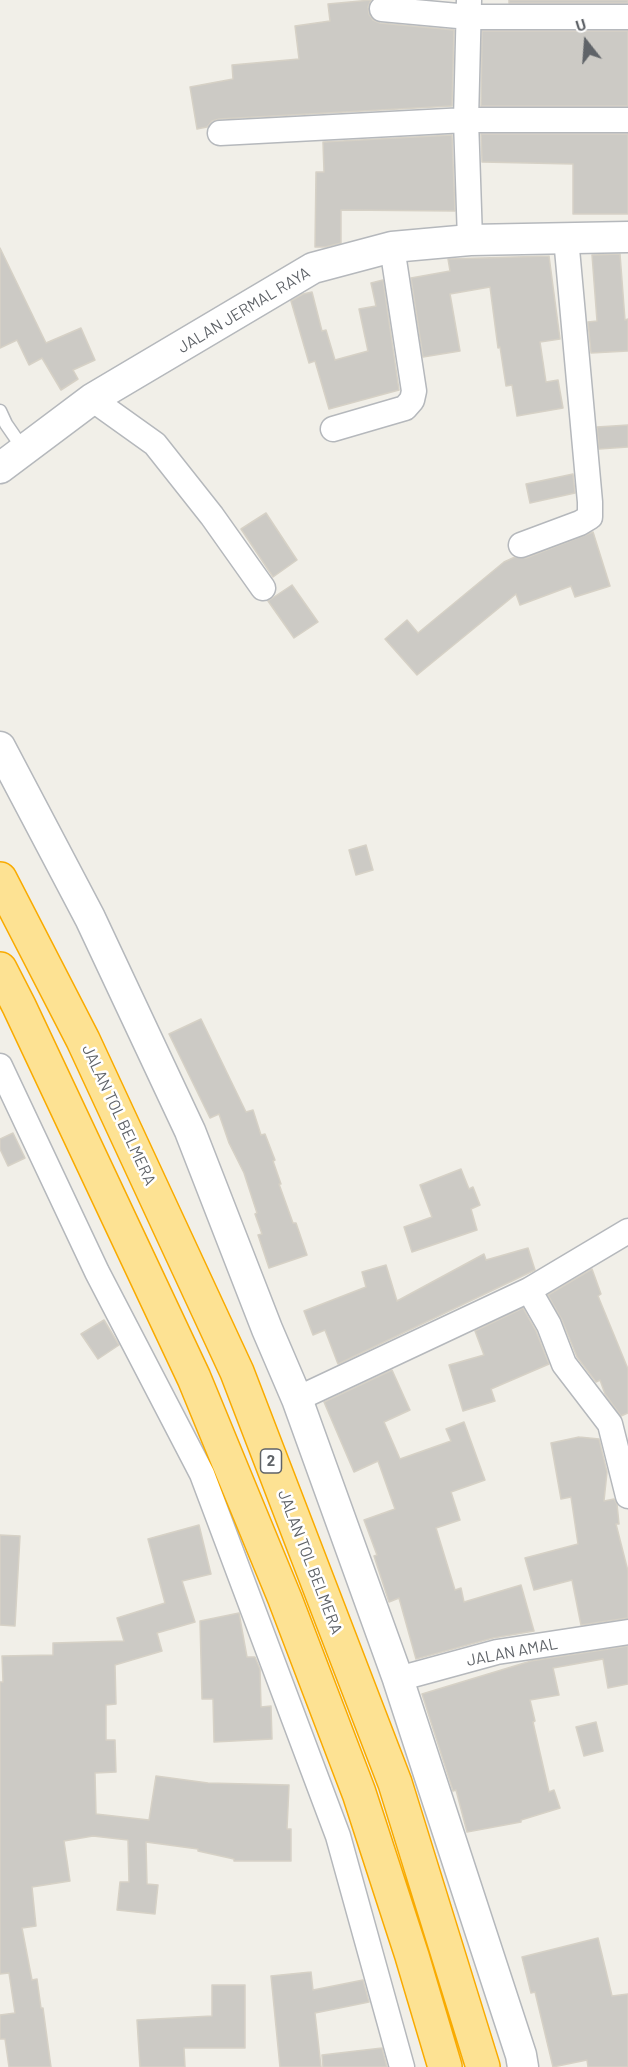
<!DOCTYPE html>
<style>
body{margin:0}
#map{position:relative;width:628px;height:2067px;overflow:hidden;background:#f1efe8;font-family:Barlow,sans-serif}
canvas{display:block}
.north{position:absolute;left:556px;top:12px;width:60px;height:60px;-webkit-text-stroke:4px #fff;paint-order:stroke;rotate:343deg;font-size:16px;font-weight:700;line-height:24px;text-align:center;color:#5f6368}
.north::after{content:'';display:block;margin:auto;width:21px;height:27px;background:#5f6368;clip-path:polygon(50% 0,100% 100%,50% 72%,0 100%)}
</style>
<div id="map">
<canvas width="628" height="2067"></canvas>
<div class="north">U</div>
</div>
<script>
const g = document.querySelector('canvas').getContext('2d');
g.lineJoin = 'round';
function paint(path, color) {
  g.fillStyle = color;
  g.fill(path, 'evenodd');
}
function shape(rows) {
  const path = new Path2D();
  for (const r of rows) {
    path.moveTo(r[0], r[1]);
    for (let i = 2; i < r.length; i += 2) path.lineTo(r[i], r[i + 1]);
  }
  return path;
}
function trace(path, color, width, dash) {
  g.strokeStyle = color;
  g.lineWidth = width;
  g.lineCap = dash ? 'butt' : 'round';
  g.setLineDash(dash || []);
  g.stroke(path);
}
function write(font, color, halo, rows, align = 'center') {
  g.font = font + ' Barlow,sans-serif';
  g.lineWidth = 5;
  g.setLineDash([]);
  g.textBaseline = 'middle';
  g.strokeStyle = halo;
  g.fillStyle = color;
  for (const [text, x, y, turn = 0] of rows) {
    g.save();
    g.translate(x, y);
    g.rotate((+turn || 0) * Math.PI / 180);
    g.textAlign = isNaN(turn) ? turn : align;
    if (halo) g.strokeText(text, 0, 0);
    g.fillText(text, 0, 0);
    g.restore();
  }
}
const building = shape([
 [371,0,368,7,369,14,373,20,380,23,454,30,452,106,219,119,212,121,207,127,197,129,190,87,233,79,232,65,299,59,295,26,330,21,328,4,371,0],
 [509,0,628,0,628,3,509,3,509,0],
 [482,31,628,31,628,106,481,106,482,31],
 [481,134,628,134,628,214,573,214,573,164,482,162,481,134],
 [452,135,455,211,341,210,341,243,325,247,315,247,316,172,324,172,323,142,452,135],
 [0,248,46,343,81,328,95,360,73,370,78,379,61,390,42,358,29,365,17,340,0,348,0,248],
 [620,254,625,320,628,319,628,351,591,353,588,322,597,321,592,255,620,254],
 [549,256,560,339,540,342,546,382,558,380,563,408,517,416,512,385,506,386,500,347,498,348,490,287,450,294,460,351,423,357,411,278,450,271,448,259,549,256],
 [383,280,399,390,329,409,315,361,309,363,291,301,303,294,312,292,322,331,326,330,335,360,368,351,359,309,376,306,371,283,383,280],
 [628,425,628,447,599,449,597,427,628,425],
 [573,474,575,493,530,503,526,484,573,474],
 [266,513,297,560,273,577,241,529,266,513],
 [593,532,610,586,575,597,571,586,520,605,516,594,417,675,385,639,407,620,418,633,504,562,515,557,526,558,593,532],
 [292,585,318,622,294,638,268,601,292,585],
 [366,845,373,870,356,875,349,850,366,845],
 [201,1019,246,1112,253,1110,261,1135,265,1134,275,1160,273,1161,281,1184,279,1184,293,1223,296,1223,307,1255,269,1268,258,1235,262,1234,255,1214,257,1213,244,1173,229,1143,219,1114,210,1118,169,1034,201,1019],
 [13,1133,25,1158,8,1166,0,1149,0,1139,13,1133],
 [461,1169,469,1189,473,1187,480,1205,471,1209,477,1230,412,1252,404,1227,432,1217,420,1185,461,1169],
 [528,1248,535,1270,338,1364,325,1330,313,1335,304,1311,366,1287,362,1272,386,1265,397,1301,484,1254,486,1260,528,1248],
 [592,1269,601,1294,598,1296,628,1369,628,1413,621,1416,605,1394,600,1380,596,1382,577,1357,562,1320,548,1295,592,1269],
 [523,1308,536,1331,549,1364,491,1389,495,1401,463,1411,449,1365,484,1355,475,1331,523,1308],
 [104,1320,119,1345,98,1359,81,1334,104,1320],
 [392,1370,410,1410,384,1422,400,1459,451,1441,446,1429,464,1422,485,1480,451,1492,460,1520,436,1528,455,1590,461,1588,464,1602,521,1585,534,1631,493,1638,416,1659,399,1598,389,1602,374,1556,377,1555,364,1520,395,1509,378,1461,354,1472,324,1402,392,1370],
 [579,1437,599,1439,607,1472,604,1501,614,1499,617,1504,619,1524,616,1524,628,1571,628,1618,581,1625,572,1580,534,1590,525,1558,578,1544,571,1497,561,1499,551,1443,579,1437],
 [199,1525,211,1574,182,1581,195,1622,157,1633,162,1651,115,1665,116,1704,106,1705,106,1740,115,1740,116,1772,95,1773,96,1814,149,1820,156,1776,208,1783,289,1785,287,1829,291,1829,291,1861,234,1861,234,1859,198,1851,198,1849,146,1842,147,1884,158,1885,155,1914,117,1910,120,1882,129,1882,128,1840,93,1836,64,1841,70,1881,32,1887,36,1926,22,1928,32,1980,37,1979,41,2008,43,2008,51,2067,9,2067,5,2039,0,2039,0,2015,15,2013,9,1973,0,1974,0,1682,3,1682,2,1656,53,1655,53,1643,124,1641,117,1618,165,1603,148,1539,199,1525],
 [0,1535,20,1536,15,1626,0,1625,0,1535],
 [239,1613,247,1657,255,1657,260,1669,261,1707,271,1706,272,1739,214,1742,213,1699,202,1699,200,1621,239,1613],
 [628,1646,628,1684,608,1688,603,1659,553,1668,559,1695,530,1700,535,1721,533,1722,549,1792,554,1790,560,1808,521,1820,521,1822,467,1832,456,1790,453,1791,422,1694,531,1661,628,1646],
 [596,1722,603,1751,584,1756,576,1727,596,1722],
 [598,1938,612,1996,628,1994,628,2067,588,2067,587,2060,553,2067,535,1992,531,1993,522,1957,598,1938],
 [311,1972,313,1990,363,1980,369,2002,315,2013,321,2067,280,2067,271,1976,311,1972],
 [212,1985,245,1985,245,2048,184,2048,185,2067,140,2067,137,2020,212,2016,212,1985],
 [382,2048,387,2067,323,2067,322,2055,382,2048]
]);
paint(building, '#cccac5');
trace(building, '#d6d1c6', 1.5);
const service = shape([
 [0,411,6,424,24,450]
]);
const minor = shape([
 [469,0,466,120,470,240],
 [382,9,469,17,628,17],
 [220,133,466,120,628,120],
 [92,399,155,444,212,516,263,588],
 [333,429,405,408,412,400,414,391,392,247],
 [521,545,580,523,590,517,590,502,566,238],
 [0,1066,97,1272,202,1474,338,1836,402,2067],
 [529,1290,549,1325,564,1364,610,1424,628,1496],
 [297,1399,529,1290,628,1231],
 [398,1679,497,1652,628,1632]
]);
const tertiary = shape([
 [0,468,92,399,313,268,392,247,470,240,628,237],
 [0,747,90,918,190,1131,267,1329,297,1399,398,1679,521,2055,523,2067]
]);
const motorway = shape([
 [0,879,83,1040,237,1372,395,1783,483,2067],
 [0,969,19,1006,194,1378,285,1599,359,1793,412,1956,445,2067]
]);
trace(service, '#b5b8bc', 15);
trace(minor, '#b5b8bc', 27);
trace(tertiary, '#b5b8bc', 33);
trace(motorway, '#f9ab00', 36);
trace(service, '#fff', 12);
trace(minor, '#fff', 24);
trace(tertiary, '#fff', 30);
trace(motorway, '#fde293', 33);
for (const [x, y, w] of [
 [271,1461,21]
]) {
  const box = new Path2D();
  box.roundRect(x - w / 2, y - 12, w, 24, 4.5);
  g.fillStyle = '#fff';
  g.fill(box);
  trace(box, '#5f6368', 1.5);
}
write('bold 15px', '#5f6368', null, [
 ["2",271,1461]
]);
write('16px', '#5f6368', '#fff', [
 ["JALAN JERMAL RAYA",244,310,-31],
 ["JALAN TOL BELMERA",119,1115,65],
 ["JALAN TOL BELMERA",310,1562,69],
 ["JALAN AMAL",512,1652,-11]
]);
</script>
